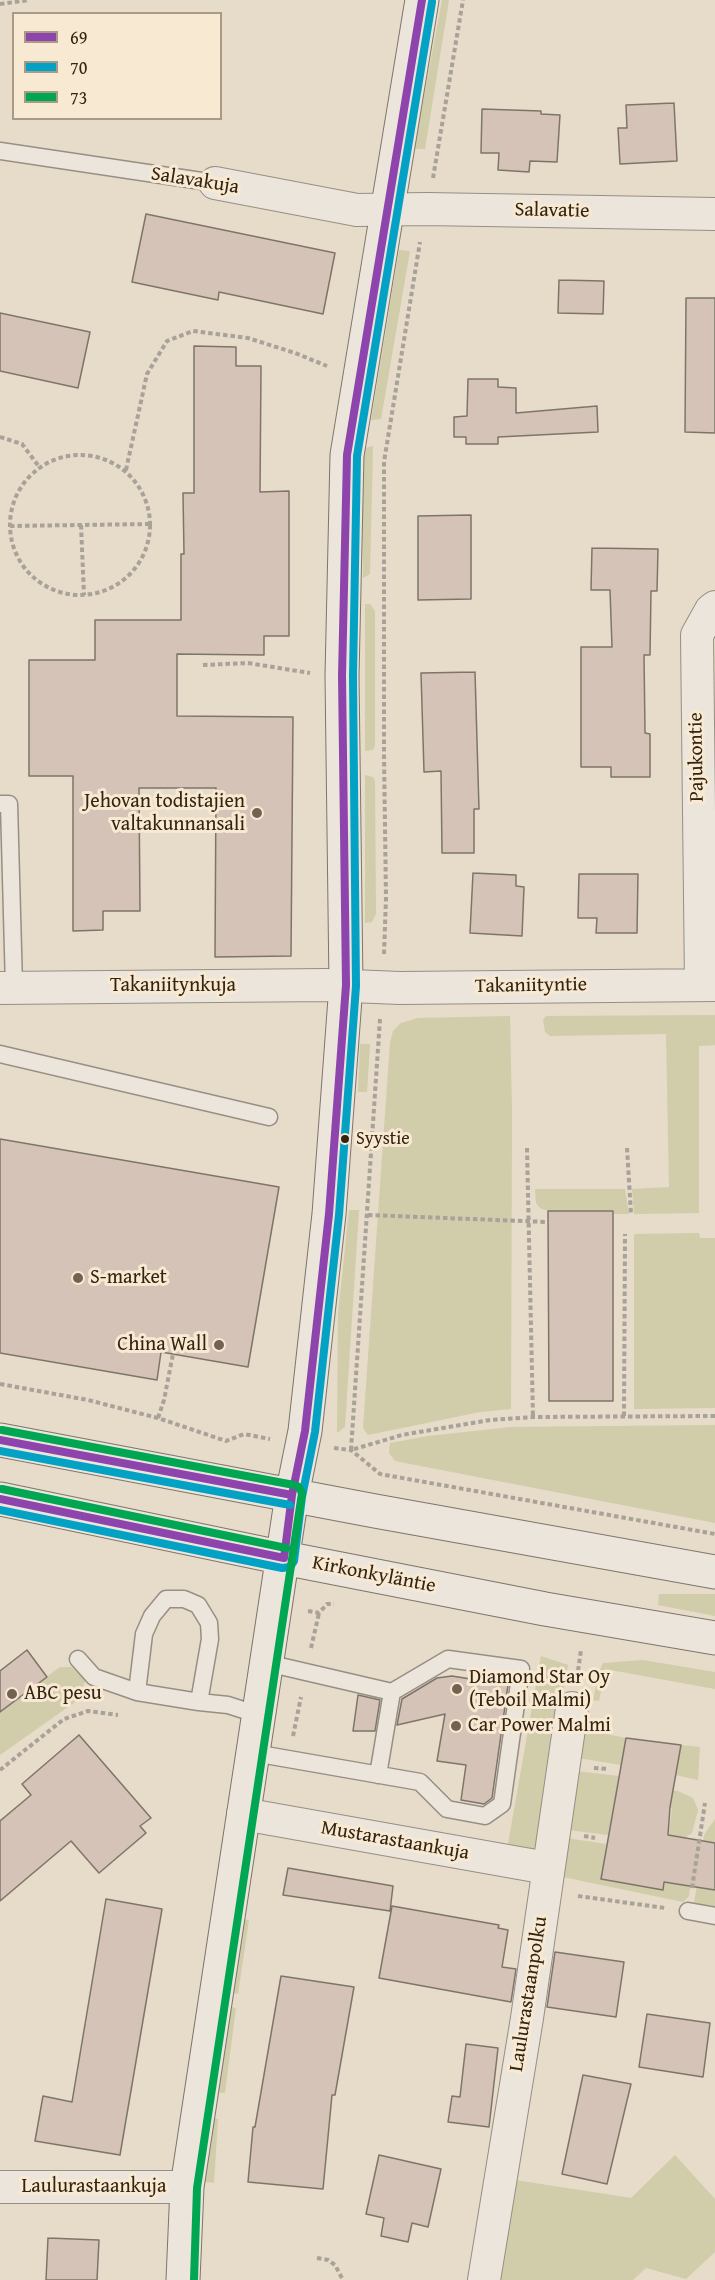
<!DOCTYPE html>
<meta charset="utf-8">
<style>
body{margin:0}
#map{position:relative;width:715px;height:2280px;overflow:hidden;background:#e7dbc9;font-family:"Gentium Book Plus",serif}
canvas{display:block}
.legend{position:absolute;left:12px;top:12px;width:210px;height:108px;box-sizing:border-box;background:#f8e9d3;border:2px solid #a99a85;margin:0;padding:8px 10px;list-style:none;font-size:18px;color:#332311}
.legend li{display:flex;align-items:center;gap:12px;height:30px}
.legend b{width:30px;border:2px solid #a99a85}
</style>
<div id="map">
<canvas width="715" height="2280"></canvas>
<ul class="legend">
<li><b style="height:8px;background:#8e44ad"></b>69</li>
<li><b style="height:8px;background:#03a2c5"></b>70</li>
<li><b style="height:8px;background:#00a651"></b>73</li>
</ul>
</div>
<script>
const g = document.querySelector('canvas').getContext('2d');
g.lineJoin = 'round';
function paint(path, color) {
  g.fillStyle = color;
  g.fill(path, 'evenodd');
}
function shape(rows) {
  const path = new Path2D();
  for (const r of rows) {
    if (r.length === 3) {
      path.moveTo(r[0] + r[2], r[1]);
      path.arc(r[0], r[1], r[2], 0, 2 * Math.PI);
      continue;
    }
    path.moveTo(r[0], r[1]);
    for (let i = 2; i < r.length; i += 2) path.lineTo(r[i], r[i + 1]);
  }
  return path;
}
function trace(path, color, width, dash) {
  g.strokeStyle = color;
  g.lineWidth = width;
  g.lineCap = dash ? 'butt' : 'round';
  g.setLineDash(dash || []);
  g.stroke(path);
}
function write(font, color, halo, rows, align = 'center') {
  g.font = font + ' "Gentium Book Plus",serif';
  g.lineWidth = 6;
  g.setLineDash([]);
  g.textBaseline = 'middle';
  g.strokeStyle = halo;
  g.fillStyle = color;
  for (const [text, x, y, turn = 0] of rows) {
    g.save();
    g.translate(x, y);
    g.rotate((+turn || 0) * Math.PI / 180);
    g.textAlign = isNaN(turn) ? turn : align;
    if (halo) g.strokeText(text, 0, 0);
    g.fillText(text, 0, 0);
    g.restore();
  }
}
paint(shape([
 [442,0,449,0,425,149,414,149],
 [399,250,410,251,381,419,371,420],
 [373,446,370,574,363,578,362,472,365,448],
 [365,604,370,604,375,611,375,745,373,750,365,751],
 [365,775,373,777,375,781,376,914,372,922,365,923],
 [715,1015,715,1045,699,1046,699,1213,634,1214,632,1189,669,1187,666,1034,550,1036,545,1032,543,1020,546,1016],
 [510,1016,512,1113,511,1409,480,1412,368,1435,363,1428,390,1043,393,1031,401,1023,418,1018],
 [360,1044,370,1044,367,1092,358,1092],
 [535,1189,625,1189,629,1214,613,1214,612,1211,548,1211,540,1208,536,1203],
 [349,1210,359,1210,345,1427,337,1433,338,1314],
 [699,1233,700,1238,715,1238,715,1408,634,1409,634,1234],
 [715,1425,715,1523,395,1461,389,1453,390,1443,428,1436,511,1427],
 [659,1594,715,1594,715,1616,658,1605],
 [541,1656,568,1665,535,1849,508,1844],
 [643,1660,715,1672,715,1689,605,1669,599,1701,593,1700,599,1672,603,1663],
 [60,1667,71,1667,86,1680,75,1702,0,1755,0,1712],
 [581,1729,626,1738,621,1765,578,1758],
 [681,1745,700,1747,698,1780,666,1773,668,1759,678,1760],
 [576,1771,619,1776,608,1835,568,1830],
 [664,1790,678,1791,693,1798,698,1810,692,1833,665,1850,656,1834,669,1835,672,1808,661,1806],
 [715,1819,715,1908,694,1904,704,1835],
 [566,1838,606,1844,602,1879,663,1890,667,1866,697,1843,689,1896,683,1902,563,1877],
 [241,1919,249,1920,238,1994,229,1992],
 [227,2006,236,2008,225,2093,214,2092],
 [209,2117,218,2119,214,2183,205,2182],
 [675,2155,715,2199,715,2252,686,2279,646,2268,633,2280,469,2280,507,2236,515,2180,631,2198]
]), '#d1cca9');
const building = shape([
 [674,103,677,161,620,164,618,128,627,128,626,105,674,103],
 [482,109,541,111,541,114,560,115,557,162,530,161,529,172,498,170,499,153,481,153,482,109],
 [146,214,335,253,323,314,219,292,218,300,132,282,146,214],
 [559,280,604,281,603,314,558,313,559,280],
 [686,298,715,298,715,433,685,432,686,298],
 [0,313,90,332,78,388,0,371,0,313],
 [194,346,236,347,236,366,261,366,260,492,289,491,289,636,264,636,264,655,177,654,177,716,293,717,291,956,215,957,216,788,139,788,140,911,103,911,103,930,73,931,73,776,29,776,29,660,95,660,95,620,181,620,181,554,184,554,183,493,194,493,194,346],
 [468,379,498,379,498,387,516,388,516,413,597,406,598,432,498,437,498,444,466,444,466,437,454,437,454,417,467,416,468,379],
 [471,515,471,599,418,600,418,516,471,515],
 [592,548,658,549,657,591,651,591,650,655,644,655,645,733,650,734,650,777,611,777,611,767,581,767,581,647,612,647,610,590,591,590,592,548],
 [475,672,479,809,474,809,474,853,442,853,441,771,424,772,421,673,475,672],
 [473,873,516,875,516,886,524,887,522,936,470,933,473,873],
 [579,874,638,874,637,933,596,933,597,918,578,918,579,874],
 [0,1139,279,1187,248,1367,161,1352,157,1380,0,1353,0,1139],
 [548,1211,613,1211,613,1401,549,1401,548,1211],
 [27,1650,47,1677,0,1712,0,1671,27,1650],
 [452,1676,508,1685,492,1798,484,1804,461,1800,466,1765,437,1761,445,1714,397,1725,402,1699,437,1678,452,1676],
 [358,1695,380,1700,375,1731,353,1731,358,1695],
 [79,1735,151,1818,140,1826,146,1833,99,1873,71,1841,0,1901,0,1821,31,1795,22,1784,79,1735],
 [626,1738,681,1745,670,1807,668,1835,715,1843,715,1890,664,1882,663,1890,601,1879,626,1738],
 [288,1868,393,1886,390,1911,283,1895,288,1868],
 [106,1899,162,1909,120,2155,35,2141,43,2096,72,2102,106,1899],
 [392,1906,499,1925,498,1928,508,1930,502,1967,516,1969,511,2002,379,1978,392,1906],
 [555,1952,624,1962,616,2017,547,2007,555,1952],
 [281,1976,354,1987,335,2095,332,2095,323,2189,248,2182,253,2127,255,2127,281,1976],
 [647,2014,710,2023,703,2077,639,2067,647,2014],
 [466,2044,498,2048,489,2127,448,2122,452,2096,460,2097,466,2044],
 [583,2075,631,2084,607,2184,562,2174,583,2075],
 [379,2155,441,2169,428,2227,412,2223,408,2242,381,2236,384,2218,366,2214,379,2155],
 [48,2238,99,2240,97,2280,46,2280,48,2238]
]);
paint(building, '#d6c3b7');
trace(building, '#7e756a', 1.5);
const lane = shape([
 [0,151,215,183],
 [0,804,9,804,14,987],
 [0,1054,269,1117],
 [78,1659,94,1677,137,1692],
 [267,1663,392,1692,378,1775],
 [199,1702,137,1692,144,1634,152,1616,166,1599,184,1599,198,1605,209,1623,210,1639,199,1702,228,1705,259,1715],
 [254,1753,420,1782,447,1809,485,1816,502,1804,521,1669,448,1659,392,1692],
 [688,1911,715,1916]
]);
const street = shape([
 [215,183,357,210,427,209,715,214],
 [701,985,697,635,711,610,715,607],
 [0,988,326,985,400,988,715,985],
 [243,1814,547,1868],
 [0,2187,187,2187],
 [484,2280,527,2018,572,1708]
]);
const secondary = shape([
 [0,1440,375,1511,715,1572],
 [0,1499,284,1558,545,1609,715,1638],
 [183,2280,187,2187,292,1495,305,1431,329,1214,346,985,342,676,347,455,422,0]
]);
trace(lane, '#978f83', 19);
trace(street, '#978f83', 34);
trace(secondary, '#7e756a', 35);
trace(shape([
 [0,4,29,0],
 [433,178,463,0],
 [0,437,22,444,40,468],
 [80,525,70],
 [126,470,147,374,167,341,193,331,248,338,295,353,327,366],
 [81,525,84,595],
 [10,526,151,524],
 [203,665,248,663,310,673],
 [384,954,386,898,384,755,384,462,420,242],
 [380,1019,351,1450,402,1435,490,1420,533,1417,715,1416],
 [527,1148,533,1417],
 [627,1148,631,1214],
 [368,1215,548,1222],
 [0,1384,88,1400,158,1418,226,1441,244,1434,270,1439],
 [624,1416,625,1234],
 [158,1418,164,1400,173,1354],
 [334,1448,351,1450,380,1474,715,1534],
 [308,1611,319,1613,327,1604,334,1604],
 [311,1648,319,1613],
 [577,1678,581,1650],
 [293,1736,301,1697],
 [594,1768,608,1769],
 [0,1770,64,1719,88,1711,118,1715],
 [584,1836,595,1838],
 [692,1888,705,1803],
 [578,1896,665,1908],
 [317,2258,328,2260,335,2265,343,2280]
]), '#a8a299', 4, [4.5, 3]);
trace(lane, '#ebe5dc', 16);
trace(street, '#ebe5dc', 32);
trace(secondary, '#ebe5dc', 33);
trace(shape([
 [0,1440,292,1495],
 [0,1499,284,1558,292,1495,305,1431,329,1214,346,985,342,676,347,455,422,0]
]), '#8e44ad', 8);
trace(shape([
 [0,1451,290,1505],
 [0,1510,282,1568,290,1567,294,1561,302,1497,315,1432,339,1215,356,986,353,676,357,456,432,2]
]), '#03a2c5', 8);
trace(shape([
 [2,1430,294,1485,299,1487,302,1493,197,2188,194,2280],
 [2,1489,286,1548]
]), '#00a651', 8);
for (const [x, y, r, color] of [
 [257,813,6,"#726351"],
 [345,1139,5,"#332311"],
 [78,1278,6,"#726351"],
 [219,1345,6,"#726351"],
 [457,1689,6,"#726351"],
 [12,1694,6,"#726351"],
 [456,1726,6,"#726351"]
]) {
  const dot = new Path2D();
  dot.arc(x, y, r, 0, 2 * Math.PI);
  g.fillStyle = color;
  g.fill(dot);
  trace(dot, '#f8e9d3', 2);
}
write('18px', '#332311', '#f8e9d3', [
 ["Syystie",356,1139]
], 'left');
write('20px', '#332311', '#f8e9d3', [
 ["Salavakuja",195,181,9],
 ["Salavatie",552,211,1],
 ["Pajukontie",697,757,-91],
 ["Takaniitynkuja",173,986],
 ["Takaniityntie",531,986,-1],
 ["Kirkonkyläntie",374,1575,11],
 ["Mustarastaankuja",395,1841,10],
 ["Laulurastaanpolku",529,1994,-81],
 ["Laulurastaankuja",94,2187]
]);
write('20px', '#332311', '#f8e9d3', [
 ["Jehovan todistajien",245,802,"right"],
 ["valtakunnansali",245,825,"right"],
 ["S-market",90,1278],
 ["China Wall",207,1345,"right"],
 ["Diamond Star Oy",469,1678],
 ["(Teboil Malmi)",469,1701],
 ["ABC pesu",24,1694],
 ["Car Power Malmi",468,1726]
], 'left');
</script>
